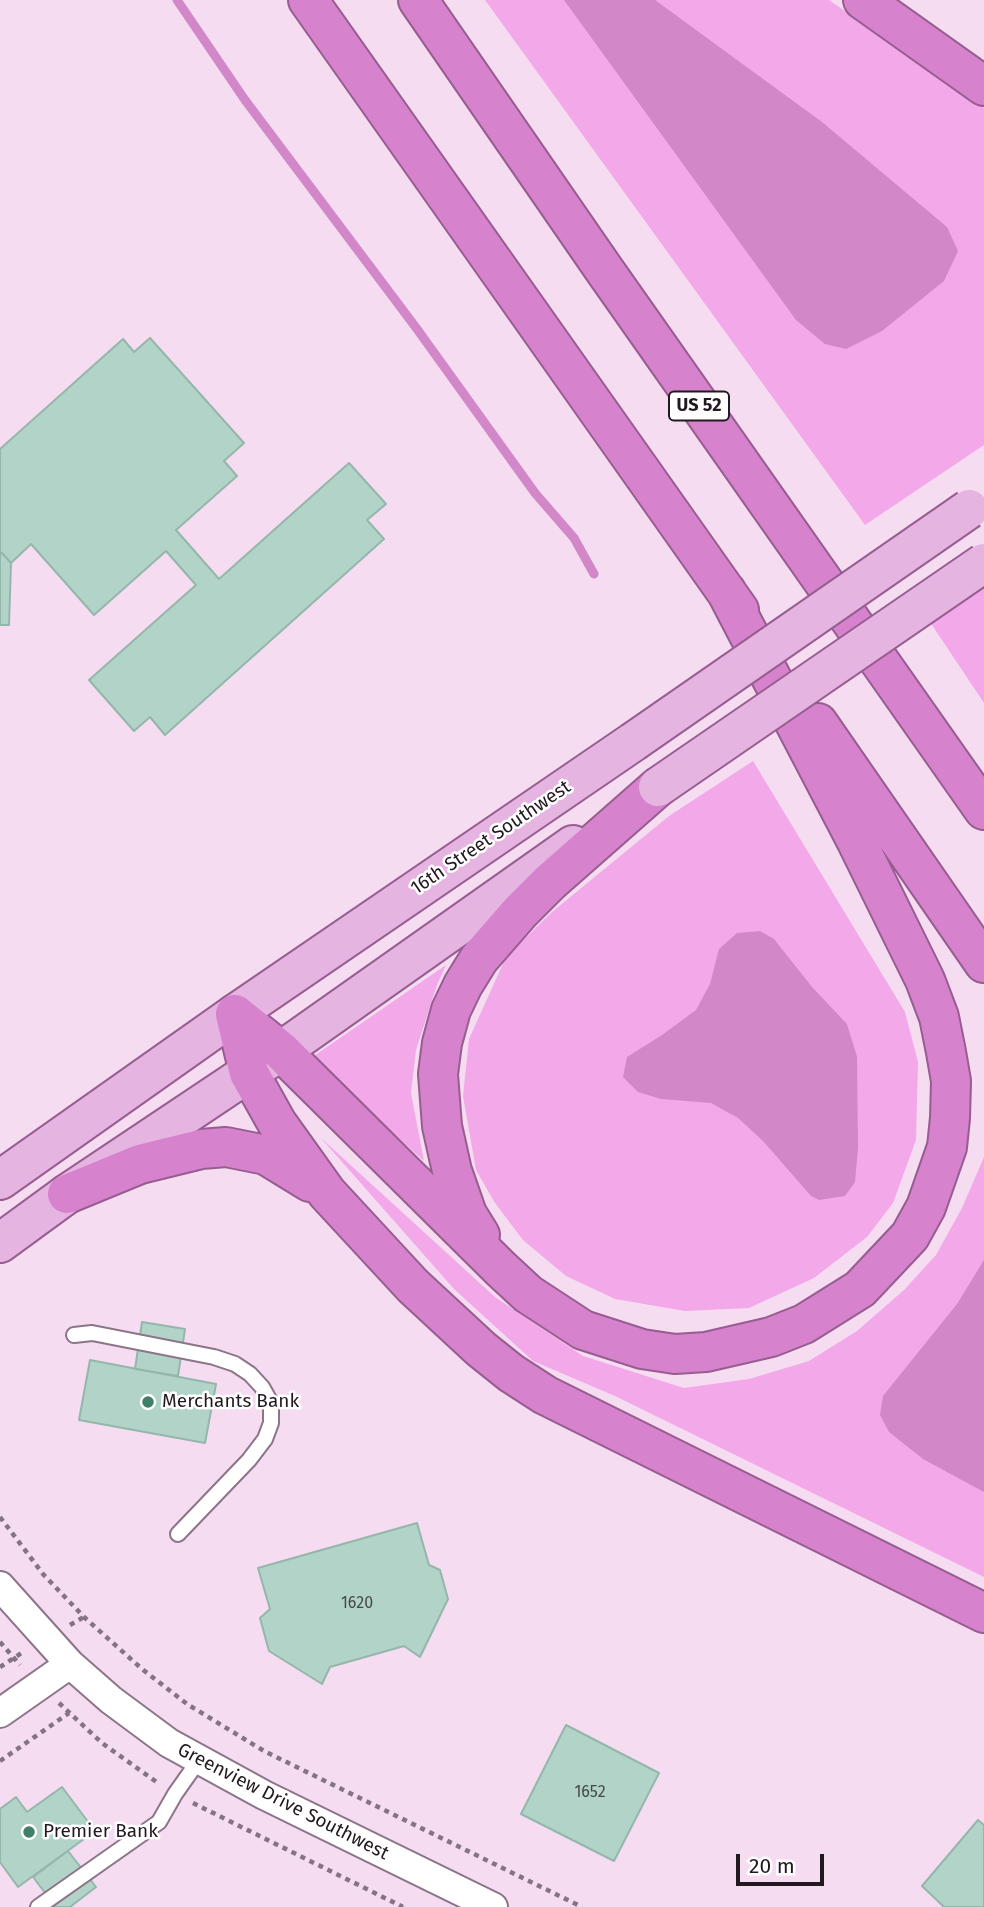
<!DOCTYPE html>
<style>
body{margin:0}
#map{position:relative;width:984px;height:1907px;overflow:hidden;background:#f5dcf1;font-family:"Fira Sans",sans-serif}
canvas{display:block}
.scale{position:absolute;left:736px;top:1854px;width:88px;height:32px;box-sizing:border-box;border:4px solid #221920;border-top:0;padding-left:9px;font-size:21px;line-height:24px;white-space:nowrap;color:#221920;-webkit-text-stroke:5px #fff;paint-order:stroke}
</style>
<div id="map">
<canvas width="984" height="1907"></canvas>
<div class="scale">20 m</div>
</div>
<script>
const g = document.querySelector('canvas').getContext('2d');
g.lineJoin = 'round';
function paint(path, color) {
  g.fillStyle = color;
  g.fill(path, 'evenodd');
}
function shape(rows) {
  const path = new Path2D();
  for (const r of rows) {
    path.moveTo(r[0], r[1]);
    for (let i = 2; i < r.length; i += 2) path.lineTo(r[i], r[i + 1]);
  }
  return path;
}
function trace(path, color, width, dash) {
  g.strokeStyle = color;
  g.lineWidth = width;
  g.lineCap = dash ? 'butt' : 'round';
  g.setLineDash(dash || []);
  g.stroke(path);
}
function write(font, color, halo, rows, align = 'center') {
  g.font = font + ' "Fira Sans",sans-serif';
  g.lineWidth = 5;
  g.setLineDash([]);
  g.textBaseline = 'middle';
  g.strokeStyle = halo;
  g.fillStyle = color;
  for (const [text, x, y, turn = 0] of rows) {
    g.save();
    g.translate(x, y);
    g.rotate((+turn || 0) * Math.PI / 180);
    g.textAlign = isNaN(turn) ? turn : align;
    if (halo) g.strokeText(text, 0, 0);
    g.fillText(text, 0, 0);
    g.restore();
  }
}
paint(shape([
 [485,0,829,0,984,108,984,445,865,525],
 [984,587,984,703,930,622],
 [753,761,905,1012,918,1062,916,1140,893,1203,867,1237,814,1278,749,1308,685,1311,615,1299,566,1276,523,1240,495,1203,476,1170,463,1096,469,1039,506,957,552,912,669,816],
 [446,965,437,985,416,1050,411,1093,424,1161,311,1058],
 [321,1138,495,1297,583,1356,684,1388,749,1379,809,1361,857,1331,904,1290,936,1255,962,1208,984,1157,984,1149,984,1577,615,1396,533,1361,454,1289]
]), '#f3a8e9');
paint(shape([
 [564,0,655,0,822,122,947,227,958,251,944,281,882,331,846,349,825,344,796,320],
 [760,931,774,939,812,987,847,1024,857,1057,858,1148,855,1182,845,1196,819,1200,811,1196,763,1141,738,1118,711,1103,661,1099,638,1092,623,1077,627,1057,662,1035,696,1010,710,984,719,949,737,933],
 [984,1260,984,1492,923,1459,889,1432,880,1415,883,1396,957,1304]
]), '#d187c8');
trace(shape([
 [177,0,245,100,417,329,535,493,574,538,594,574]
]), '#d187c8', 9);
const building = shape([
 [150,338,244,443,224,461,237,476,176,530,219,579,349,463,386,504,367,520,384,539,165,735,150,717,134,731,89,680,196,585,166,551,94,615,31,544,11,563,2,553,0,554,0,449,123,339,134,352,150,338],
 [2,553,11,563,9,625,0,625,0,554,2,553],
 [142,1322,185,1329,178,1376,135,1369,142,1322],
 [90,1360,216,1384,205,1443,79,1420,90,1360],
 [417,1523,429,1565,440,1570,448,1599,420,1657,404,1646,330,1667,322,1684,269,1651,260,1618,270,1609,258,1568,417,1523],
 [566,1725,659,1773,614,1861,521,1814,566,1725],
 [62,1787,95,1831,18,1887,0,1862,0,1809,16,1797,27,1812,62,1787],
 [978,1820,984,1825,984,1907,944,1907,922,1886,978,1820],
 [68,1851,96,1887,70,1907,56,1907,33,1877,68,1851]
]);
paint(building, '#b2d4c8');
trace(building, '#95b6ab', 2);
const service = shape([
 [74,1335,92,1333,214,1357,235,1364,250,1374,262,1387,271,1403,271,1423,265,1439,249,1460,178,1534],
 [38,1907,159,1822,175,1794,199,1760]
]);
const minor = shape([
 [0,1586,70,1664,111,1700,169,1743,264,1795,493,1907],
 [0,1713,70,1664]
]);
const primary = shape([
 [0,1180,235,1014,633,742],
 [0,1243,67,1194,281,1051,573,845]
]);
const motorway = shape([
 [308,0,739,610],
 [418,0,603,268,984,810],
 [863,0,984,86],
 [818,723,984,963],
 [235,1014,281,1051,501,1269,528,1294,583,1330,642,1349,675,1354,706,1352,771,1337,804,1324,860,1289,910,1236,926,1207,947,1147,950,1118,951,1081,946,1052,939,1017,925,980,856,840,726,591],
 [235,1014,249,1073,277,1123,327,1193,413,1286,481,1349,511,1373,545,1395,984,1613],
 [67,1194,140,1164,201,1149,226,1147,266,1155,310,1182],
 [480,1235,467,1214,452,1171,442,1126,438,1074,442,1043,451,1010,463,985,479,959,520,912,550,882,658,787]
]);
trace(service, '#8c7588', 18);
trace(minor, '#8c7588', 32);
trace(primary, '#975d90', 42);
trace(motorway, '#975d90', 42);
trace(shape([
 [0,1517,43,1574,84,1617,142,1669,187,1704,264,1751,582,1907],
 [70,1625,84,1617],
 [0,1642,20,1665],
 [0,1667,23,1652],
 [59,1703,102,1743,158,1783],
 [0,1761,69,1713],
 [193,1803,403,1907]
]), '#847381', 4.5, [5, 5]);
trace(service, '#fff', 14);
trace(minor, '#fff', 28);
trace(primary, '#e6b4e0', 38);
trace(motorway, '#d682cc', 38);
const primaryBridge = shape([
 [633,742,969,509],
 [658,787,984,563]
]);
trace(primaryBridge, '#975d90', 42, []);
trace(primaryBridge, '#e6b4e0', 38);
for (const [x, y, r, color] of [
 [148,1402,7,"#407f6c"],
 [29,1832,7,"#407f6c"]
]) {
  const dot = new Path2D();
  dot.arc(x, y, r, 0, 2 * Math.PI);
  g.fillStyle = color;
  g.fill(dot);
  trace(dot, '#fff', 2.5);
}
write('16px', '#46484a', null, [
 ["1620",357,1604],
 ["1652",590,1793]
]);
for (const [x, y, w] of [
 [699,406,60]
]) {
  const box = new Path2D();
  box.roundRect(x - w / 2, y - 14.5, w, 29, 5);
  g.fillStyle = '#fff';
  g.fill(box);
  trace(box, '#221920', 2);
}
write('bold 18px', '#221920', null, [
 ["US 52",699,406]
]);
write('19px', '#221920', '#fff', [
 ["16th Street Southwest",491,838,-34],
 ["Greenview Drive Southwest",283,1802,27]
]);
write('19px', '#221920', '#fff', [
 ["Merchants Bank",162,1402],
 ["Premier Bank",43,1832]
], 'left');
</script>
